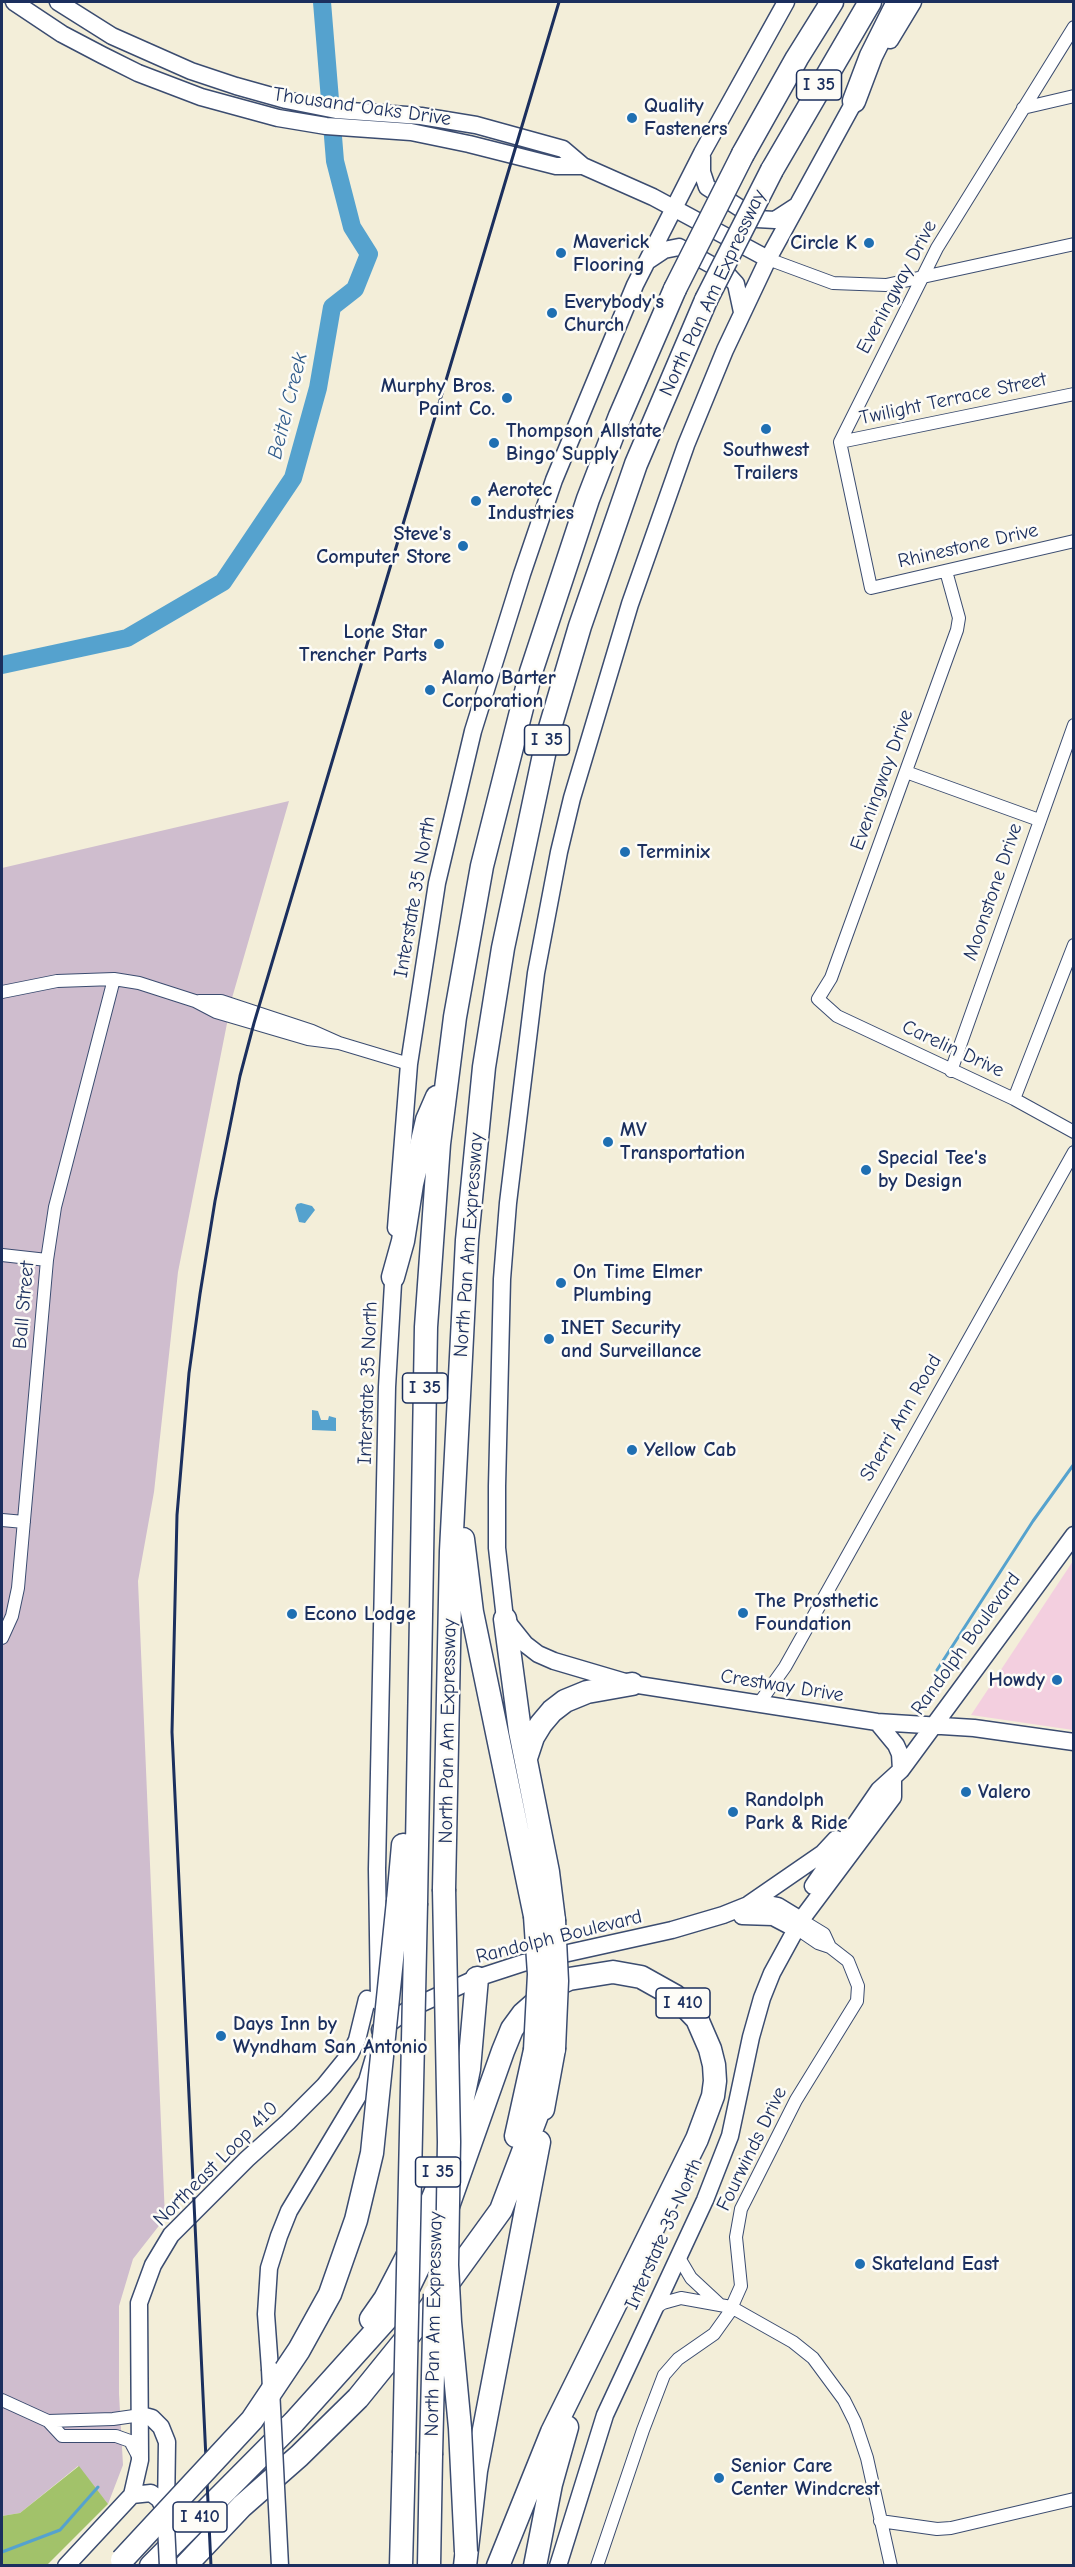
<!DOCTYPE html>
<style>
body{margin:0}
#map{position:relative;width:1075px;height:2567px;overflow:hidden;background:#f3eed9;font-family:"Comic Neue",sans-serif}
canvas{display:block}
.frame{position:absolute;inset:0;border:3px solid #1b2f5e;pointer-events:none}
</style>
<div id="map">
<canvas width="1075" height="2567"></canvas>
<div class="frame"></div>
</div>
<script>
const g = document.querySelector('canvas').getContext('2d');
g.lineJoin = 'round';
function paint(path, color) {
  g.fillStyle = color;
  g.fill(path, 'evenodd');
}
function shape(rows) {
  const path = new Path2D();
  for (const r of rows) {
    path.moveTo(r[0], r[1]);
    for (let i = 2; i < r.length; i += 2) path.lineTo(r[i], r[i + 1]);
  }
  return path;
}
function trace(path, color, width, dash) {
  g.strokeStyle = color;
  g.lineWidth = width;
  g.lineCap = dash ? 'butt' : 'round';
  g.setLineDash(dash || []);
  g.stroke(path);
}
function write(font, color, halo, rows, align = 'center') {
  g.font = font + ' "Comic Neue",sans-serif';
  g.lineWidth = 5;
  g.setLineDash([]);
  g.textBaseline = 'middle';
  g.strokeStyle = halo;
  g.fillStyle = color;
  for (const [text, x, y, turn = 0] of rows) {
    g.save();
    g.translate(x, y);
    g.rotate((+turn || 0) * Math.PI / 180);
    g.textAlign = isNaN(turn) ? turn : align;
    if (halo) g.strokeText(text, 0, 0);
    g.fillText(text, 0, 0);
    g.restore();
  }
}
paint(shape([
 [1073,1561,1073,1730,971,1715]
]), '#f3cfdf');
paint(shape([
 [289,801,232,998,178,1272,154,1492,138,1581,165,2218,133,2259,119,2306,119,2394,123,2465,108,2504,78,2466,20,2513,2,2516,2,868]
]), '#cfbdce');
paint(shape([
 [79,2466,108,2504,47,2565,2,2565,2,2516,20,2513]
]), '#a2c26a');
paint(shape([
 [301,1203,312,1206,315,1210,305,1223,299,1222,295,1208,297,1204],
 [312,1410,318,1411,321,1420,328,1420,329,1416,336,1418,336,1431,312,1430]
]), '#55a2ce');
trace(shape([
 [937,1670,1033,1521,1074,1464],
 [2,2552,60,2530,98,2487]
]), '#55a2ce', 3);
trace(shape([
 [2,665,127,638,223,582,293,478,318,388,332,307,355,289,369,254,352,227,335,161,322,2]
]), '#55a2ce', 18);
const minor = shape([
 [1074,27,937,248,840,442,871,588,1074,541],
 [1023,108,1074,96],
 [768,259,833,283,886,285,1074,244],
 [840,442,1074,394],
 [946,571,959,618,957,630,831,978,818,999,837,1016,1014,1099,1074,1132],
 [906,772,1039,820],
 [2,992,57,981,114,979,139,983,195,1001,216,1012,308,1039,339,1043],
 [199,1001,221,1001,312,1031,339,1043,409,1064],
 [951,1071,1074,725],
 [1014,1099,1074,945],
 [2,1255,47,1260],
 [2,1520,24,1522],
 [2,1638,12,1616,18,1588,47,1260,55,1207,114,979],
 [760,1702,785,1667,1074,1152],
 [801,1920,824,1934,830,1947],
 [678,2256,691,2278,719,2304],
 [653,2309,663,2303,681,2298,731,2307,793,2342,813,2358,844,2400,855,2422,867,2458,891,2566],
 [2,2400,48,2421,113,2419,141,2415],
 [48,2421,62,2436,116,2436,130,2441,138,2456],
 [880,2521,937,2529,951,2528,1074,2499],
 [597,2566,643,2430,664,2375,678,2359,714,2334,729,2313,741,2286,736,2237,741,2209,796,2100,857,2001,858,1986,848,1961,830,1947,818,1943,796,1928]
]);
const secondary = shape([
 [14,2,62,34,102,55,138,73,201,97,278,118,326,126,411,132,469,144,556,166,583,166],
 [58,2,112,36,191,71,236,86,286,100,336,110,421,116,476,125,563,149,583,166,653,197,768,259],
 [890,40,913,2],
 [859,93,768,259,725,350,686,445,630,604,572,798,559,852,536,973,508,1203,502,1279,497,1486,497,1548,505,1619,525,1644,538,1654,554,1661,632,1684,877,1722,974,1728,1074,1742],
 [702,157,702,172,707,187,757,219,775,220,795,207],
 [649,260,664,250,679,247,726,273,736,284,742,312],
 [396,1228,409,1064,437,883,473,731,522,574,554,480,635,285,702,153,786,2],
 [877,1722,896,1745,900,1754,901,1770],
 [813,1886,879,1790,901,1770,1074,1535],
 [749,1904,823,1853,836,1839],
 [742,1916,773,1917,794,1928],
 [379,2002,377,1869,387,1387,394,1266],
 [380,2030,409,2009,477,1978,523,1963,672,1930,723,1915,748,1905,768,1904,778,1906,801,1920],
 [270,2369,266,2314,269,2268,279,2236,289,2211,367,2081,375,2054],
 [141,2415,152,2418,161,2427,167,2442,166,2512],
 [132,2495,151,2493,159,2499,166,2512],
 [66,2566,132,2495,140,2460,139,2303,153,2265,171,2235,247,2159,288,2122,324,2086,350,2054,357,2040,367,1999],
 [558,2566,605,2415,705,2200,730,2136,751,2037,762,1998,772,1973,801,1920,893,1797,893,1779]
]);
const motorway = shape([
 [854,101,871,56,898,2],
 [743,154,797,58,832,2],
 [772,170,870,2],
 [393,1277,403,1241,412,1184,427,1120,437,1097],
 [463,1539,472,1612,535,1916],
 [505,1619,520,1731,548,1872,554,1920],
 [526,1758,533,1737,541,1724,552,1711,565,1701,587,1692,632,1684],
 [444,1889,451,1551,467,1240,484,1067,503,948,549,731,580,626,636,464,706,300],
 [398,1901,403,1845],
 [416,1903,426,1327,439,1144,455,1017,482,866,531,672,588,499,620,416,675,289],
 [543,2109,554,2049],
 [516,2136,535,2050],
 [371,2319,385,2299,411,2249,451,2156,469,2069,477,1978],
 [151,2566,294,2422,401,2303,447,2209,503,2051,512,2029,523,2014,556,1985,569,1979,613,1972,641,1977,675,1996,697,2019,710,2049,714,2065,715,2081,713,2096,697,2139,552,2432,498,2566],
 [185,2566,242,2506,299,2456,358,2398,422,2319,501,2210,545,2094],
 [401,2566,404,2453],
 [429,2566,431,2455],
 [465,2566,476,2471,539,2142],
 [535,2566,551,2484,567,2427]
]);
trace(minor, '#3b4c70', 14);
trace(secondary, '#3b4c70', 19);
trace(motorway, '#3b4c70', 25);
trace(minor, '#fff', 12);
trace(secondary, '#fff', 16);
trace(motorway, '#fff', 22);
trace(shape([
 [211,2566,172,1732,177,1515,189,1373,200,1294,215,1201,240,1076,254,1023,559,2]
]), '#1b2f5e', 3);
const secondaryBridge = shape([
 [270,2369,280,2566],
 [166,2525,168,2566]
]);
const motorwayBridge = shape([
 [675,289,743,154],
 [706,300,772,170],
 [444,1889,449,2142,447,2265,450,2322,460,2428,466,2552],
 [535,1916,539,1974,535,2050],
 [554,1920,557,1981,554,2049],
 [404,2453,416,1903],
 [431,2455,435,2294],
 [122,2560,252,2420,299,2350,330,2294,356,2220,372,2153,398,1901]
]);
trace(secondaryBridge, '#3b4c70', 19, []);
trace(motorwayBridge, '#3b4c70', 25, []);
trace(secondaryBridge, '#fff', 16);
trace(motorwayBridge, '#fff', 22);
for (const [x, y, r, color] of [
 [632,118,6,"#1f6fb2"],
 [869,243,6,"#1f6fb2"],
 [561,253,6,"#1f6fb2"],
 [552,313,6,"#1f6fb2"],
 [507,398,6,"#1f6fb2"],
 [766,429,6,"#1f6fb2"],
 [494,443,6,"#1f6fb2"],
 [476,501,6,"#1f6fb2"],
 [463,546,6,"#1f6fb2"],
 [439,644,6,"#1f6fb2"],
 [430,690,6,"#1f6fb2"],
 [625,852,6,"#1f6fb2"],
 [608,1142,6,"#1f6fb2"],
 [866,1170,6,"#1f6fb2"],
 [561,1283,6,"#1f6fb2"],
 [549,1339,6,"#1f6fb2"],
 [632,1450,6,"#1f6fb2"],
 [743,1613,6,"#1f6fb2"],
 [292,1614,6,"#1f6fb2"],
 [1057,1680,6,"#1f6fb2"],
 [966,1792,6,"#1f6fb2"],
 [733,1812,6,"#1f6fb2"],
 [221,2036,6,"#1f6fb2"],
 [860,2264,6,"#1f6fb2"],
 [719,2478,6,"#1f6fb2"]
]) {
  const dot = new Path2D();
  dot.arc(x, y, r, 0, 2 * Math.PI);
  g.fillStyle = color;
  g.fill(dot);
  trace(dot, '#fdfcf7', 2);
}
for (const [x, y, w] of [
 [819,85,45],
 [547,740,45],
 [425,1388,45],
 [683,2003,54],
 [438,2172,45],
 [200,2517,54]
]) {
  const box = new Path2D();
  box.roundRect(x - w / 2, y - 15, w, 30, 4.5);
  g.fillStyle = '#fdfcf7';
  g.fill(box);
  trace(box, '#1b2f5e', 1.5);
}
write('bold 18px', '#1b2f5e', null, [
 ["I 35",819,85],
 ["I 35",547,740],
 ["I 35",425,1388],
 ["I 410",683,2003],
 ["I 35",438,2172],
 ["I 410",200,2517]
]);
write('bold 20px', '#1b2f5e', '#fdfcf7', [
 ["Quality",644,106],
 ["Fasteners",644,129],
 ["Maverick",573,242],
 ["Flooring",573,265],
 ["Circle K",857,243,"right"],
 ["Everybody's",564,302],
 ["Church",564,325],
 ["Murphy Bros.",495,386,"right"],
 ["Paint Co.",495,409,"right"],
 ["Thompson Allstate",506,431],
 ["Bingo Supply",506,454],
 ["Southwest",766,450,"center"],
 ["Trailers",766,473,"center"],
 ["Aerotec",488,490],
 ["Industries",488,513],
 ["Steve's",451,534,"right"],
 ["Computer Store",451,557,"right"],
 ["Lone Star",427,632,"right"],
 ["Trencher Parts",427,655,"right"],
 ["Alamo Barter",442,678],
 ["Corporation",442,701],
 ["Terminix",637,852],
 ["MV",620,1130],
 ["Transportation",620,1153],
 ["Special Tee's",878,1158],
 ["by Design",878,1181],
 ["On Time Elmer",573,1272],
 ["Plumbing",573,1295],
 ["INET Security",561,1328],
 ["and Surveillance",561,1351],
 ["Yellow Cab",644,1450],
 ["The Prosthetic",755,1601],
 ["Foundation",755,1624],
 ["Econo Lodge",304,1614],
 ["Howdy",1045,1680,"right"],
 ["Valero",978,1792],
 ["Randolph",745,1800],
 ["Park & Ride",745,1823],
 ["Days Inn by",233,2024],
 ["Wyndham San Antonio",233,2047],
 ["Skateland East",872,2264],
 ["Senior Care",731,2466],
 ["Center Windcrest",731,2489]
], 'left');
write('20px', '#1b2f5e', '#fdfcf7', [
 ["Thousand Oaks Drive",362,107,8],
 ["Eveningway Drive",897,287,-62],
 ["North Pan Am Expressway",713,293,-65],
 ["Twilight Terrace Street",953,399,-12],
 ["Rhinestone Drive",968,546,-13],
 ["Eveningway Drive",882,780,-70],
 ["Moonstone Drive",993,892,-71],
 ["Interstate 35 North",415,897,-80],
 ["Carelin Drive",953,1049,25],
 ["North Pan Am Expressway",469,1245,-86],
 ["Ball Street",24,1305,-85],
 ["Interstate 35 North",368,1383,-88],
 ["Sherri Ann Road",901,1418,-60],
 ["Randolph Boulevard",966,1644,-54],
 ["Crestway Drive",782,1686,9],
 ["North Pan Am Expressway",448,1731,-89],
 ["Randolph Boulevard",559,1937,-14],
 ["Fourwinds Drive",752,2149,-64],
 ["Northeast Loop 410",216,2164,-45],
 ["Interstate 35 North",664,2234,-66],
 ["North Pan Am Expressway",434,2324,-89]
]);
write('italic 21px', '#325d8b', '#fdfcf7', [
 ["Beitel Creek",288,406,-76]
]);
</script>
